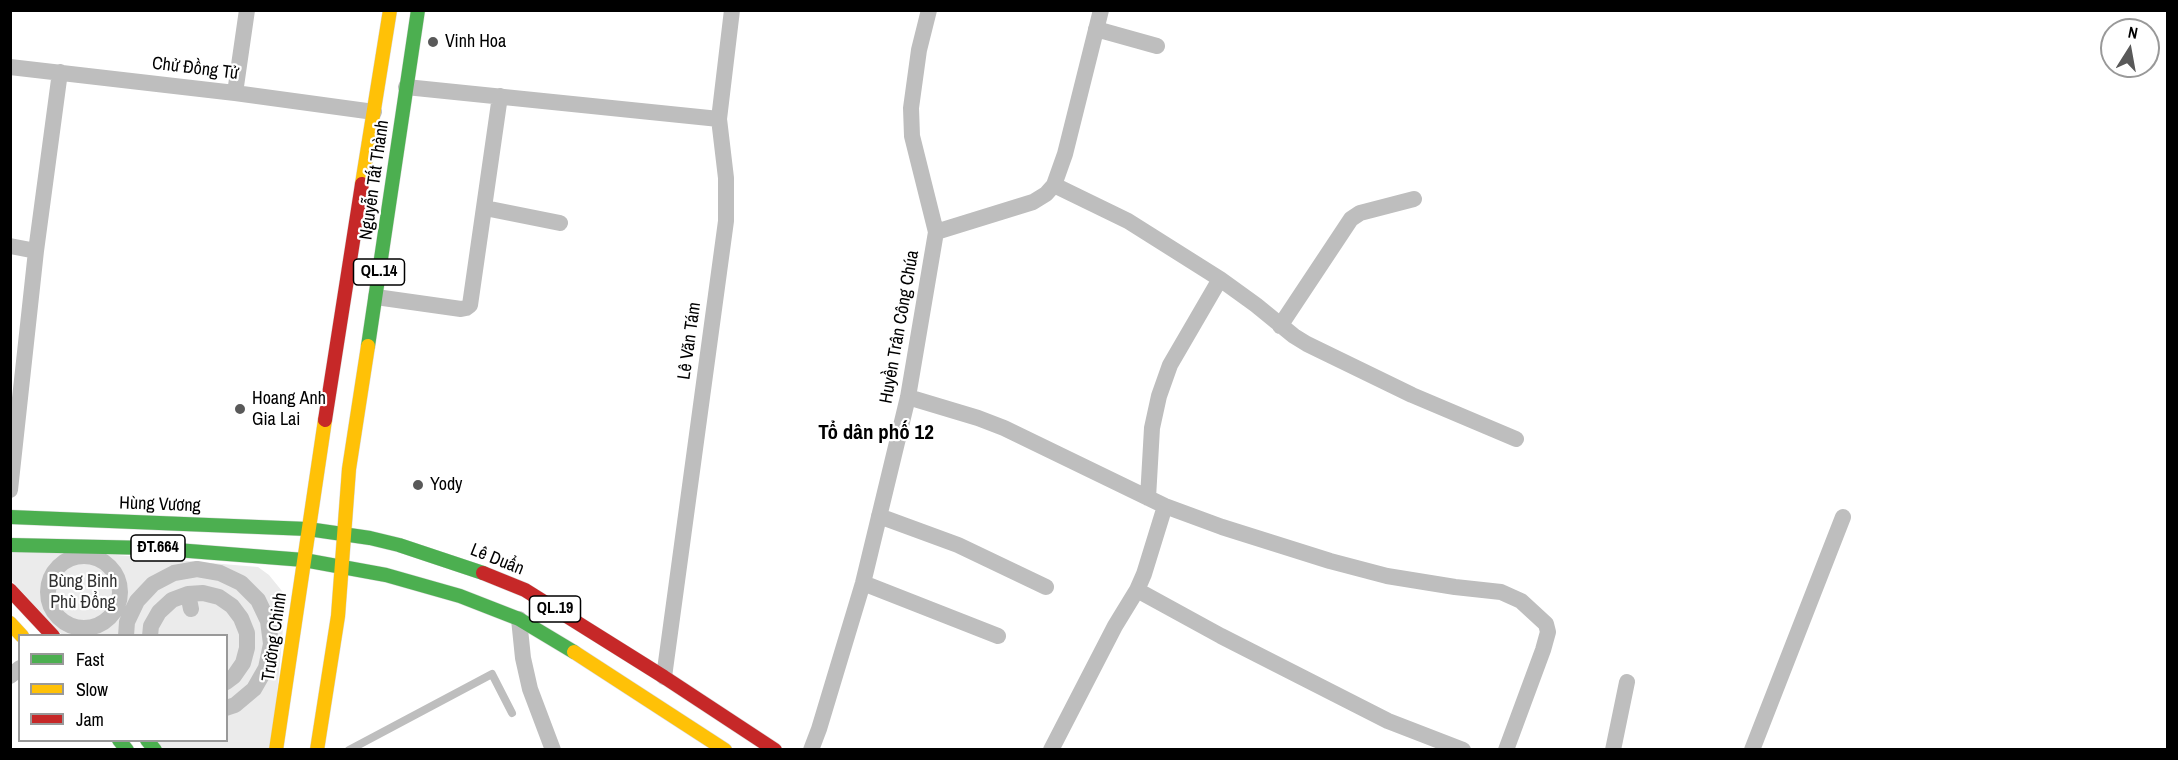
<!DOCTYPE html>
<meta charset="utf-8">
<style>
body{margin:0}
#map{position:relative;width:2178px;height:760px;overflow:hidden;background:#fff;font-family:"Archivo Narrow",sans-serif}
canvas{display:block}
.frame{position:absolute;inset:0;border:12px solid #000;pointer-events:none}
.legend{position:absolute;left:18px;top:634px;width:210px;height:108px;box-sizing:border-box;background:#fff;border:2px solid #999;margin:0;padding:8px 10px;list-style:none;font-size:18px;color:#000}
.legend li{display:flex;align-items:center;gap:12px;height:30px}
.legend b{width:30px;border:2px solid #999}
.north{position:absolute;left:2100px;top:18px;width:60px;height:60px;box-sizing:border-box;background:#fff;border:2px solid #999;border-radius:50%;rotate:11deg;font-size:16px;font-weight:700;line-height:24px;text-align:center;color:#000}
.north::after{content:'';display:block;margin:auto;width:21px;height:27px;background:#595959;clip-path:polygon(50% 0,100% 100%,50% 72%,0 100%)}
</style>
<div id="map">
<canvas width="2178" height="760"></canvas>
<div class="frame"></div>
<ul class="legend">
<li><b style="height:8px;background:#4caf50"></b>Fast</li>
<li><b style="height:8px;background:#ffc107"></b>Slow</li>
<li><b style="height:8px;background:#c62828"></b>Jam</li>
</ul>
<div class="north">N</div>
</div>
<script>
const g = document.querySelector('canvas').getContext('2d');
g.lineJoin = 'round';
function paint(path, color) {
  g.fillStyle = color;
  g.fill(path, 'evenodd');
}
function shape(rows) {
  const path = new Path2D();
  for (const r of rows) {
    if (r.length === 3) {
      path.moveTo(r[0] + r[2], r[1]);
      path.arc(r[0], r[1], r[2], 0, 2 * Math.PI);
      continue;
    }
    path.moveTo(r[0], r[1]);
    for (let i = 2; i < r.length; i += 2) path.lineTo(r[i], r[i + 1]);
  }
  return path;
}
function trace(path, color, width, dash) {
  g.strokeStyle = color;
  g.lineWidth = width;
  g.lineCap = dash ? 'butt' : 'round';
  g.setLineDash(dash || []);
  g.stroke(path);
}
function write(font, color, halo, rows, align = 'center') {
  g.font = font + ' "Archivo Narrow",sans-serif';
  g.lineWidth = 4.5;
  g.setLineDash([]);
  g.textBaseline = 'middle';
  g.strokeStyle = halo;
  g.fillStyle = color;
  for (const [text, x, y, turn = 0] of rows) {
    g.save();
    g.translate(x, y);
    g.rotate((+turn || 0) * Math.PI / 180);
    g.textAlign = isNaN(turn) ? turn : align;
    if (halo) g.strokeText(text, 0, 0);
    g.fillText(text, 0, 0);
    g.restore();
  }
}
paint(shape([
 [10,546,258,567,269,575,286,596,272,749,163,749,156,741,226,740,226,636,62,635,11,580]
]), '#ebebeb');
const fast = shape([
 [368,346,418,10],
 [10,517,308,529,370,538,399,545,483,573],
 [10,545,151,548,304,560,386,575,460,596,519,619,574,652],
 [119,740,127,750],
 [147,740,155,750]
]);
const slow = shape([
 [362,184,390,10],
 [10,623,22,636],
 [574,652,725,750],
 [276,750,325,420],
 [317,750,338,616,349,469,368,346]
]);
const jam = shape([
 [325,420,362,184],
 [483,573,525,590,664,677,775,750],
 [10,590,53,636]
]);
trace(fast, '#dbdbdb', 15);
trace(slow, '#dbdbdb', 15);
trace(jam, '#dbdbdb', 15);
trace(shape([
 [349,750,492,674,512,713]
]), '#bebebe', 8);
trace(shape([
 [1096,29,1157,46],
 [10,67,235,93,374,112],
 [406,87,719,119],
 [235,93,247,10],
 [1054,185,1128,221,1220,279,1256,305,1294,336,1307,344,1412,395,1516,439],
 [485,208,560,223],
 [936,232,1033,202,1046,194,1054,185,1065,154,1101,10],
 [10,246,36,251],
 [376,297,461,309,466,308,470,305,500,96],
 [1280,326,1351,219,1360,213,1414,199],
 [908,397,978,418,1004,428,1165,506,1222,527,1330,561,1387,576,1455,587,1501,592,1521,601,1546,624,1548,632,1543,650,1506,750],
 [10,490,36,251,60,72],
 [1148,498,1152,428,1159,396,1170,365,1220,279],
 [879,516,958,545,1046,587],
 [84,592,36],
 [863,583,998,636],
 [1137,590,1221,636,1388,721,1463,750],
 [188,594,191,609],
 [519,619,523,658,530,689,553,750],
 [126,636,127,622,137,601,153,584,174,573,197,569,220,573,241,583,258,600,268,621,271,644,266,668,254,689,235,705,226,708],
 [150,636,151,626,159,612,172,600,188,594,203,593,219,597,232,606,241,618,247,633,247,648,243,663,234,676,226,682],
 [10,676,20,668],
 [664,677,726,221,726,178,719,119,732,10],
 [811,750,819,729,863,583,908,397,936,232,912,136,911,108,919,50,929,10],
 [1051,750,1115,626,1137,590,1144,574,1165,506],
 [1613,750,1627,682],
 [1752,750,1843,517]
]), '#bebebe', 16);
trace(fast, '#4caf50', 14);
trace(slow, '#ffc107', 14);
trace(jam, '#c62828', 14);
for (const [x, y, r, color] of [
 [433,42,6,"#595959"],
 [240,409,6,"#595959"],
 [418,485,6,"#595959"]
]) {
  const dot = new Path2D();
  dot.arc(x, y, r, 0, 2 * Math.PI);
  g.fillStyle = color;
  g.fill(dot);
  trace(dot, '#fff', 2);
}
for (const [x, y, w] of [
 [379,272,51],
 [158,548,54],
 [555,609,51]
]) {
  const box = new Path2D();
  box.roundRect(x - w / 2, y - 13, w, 26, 4.5);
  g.fillStyle = '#fff';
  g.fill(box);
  trace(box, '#000', 1.5);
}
write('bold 16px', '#000', null, [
 ["QL.14",379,272],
 ["ĐT.664",158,548],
 ["QL.19",555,609]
]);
write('18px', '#000', '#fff', [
 ["Vinh Hoa",445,42],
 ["Hoang Anh",252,399],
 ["Gia Lai",252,420],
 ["Yody",430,485]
], 'left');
write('18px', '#000', '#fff', [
 ["Chử Đồng Tử",195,69,7],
 ["Nguyễn Tất Thành",375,180,-82],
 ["Huyền Trân Công Chúa",900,327,-80],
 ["Lê Văn Tám",690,341,-82],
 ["Hùng Vương",160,505,2],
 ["Lê Duẩn",497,560,22],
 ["Trường Chinh",275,637,-82]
]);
write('18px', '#313131', '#fff', [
 ["Bùng Binh",83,582],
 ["Phù Đổng",83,603]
]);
write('bold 21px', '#000', '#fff', [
 ["Tổ dân phố 12",876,433]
]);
</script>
